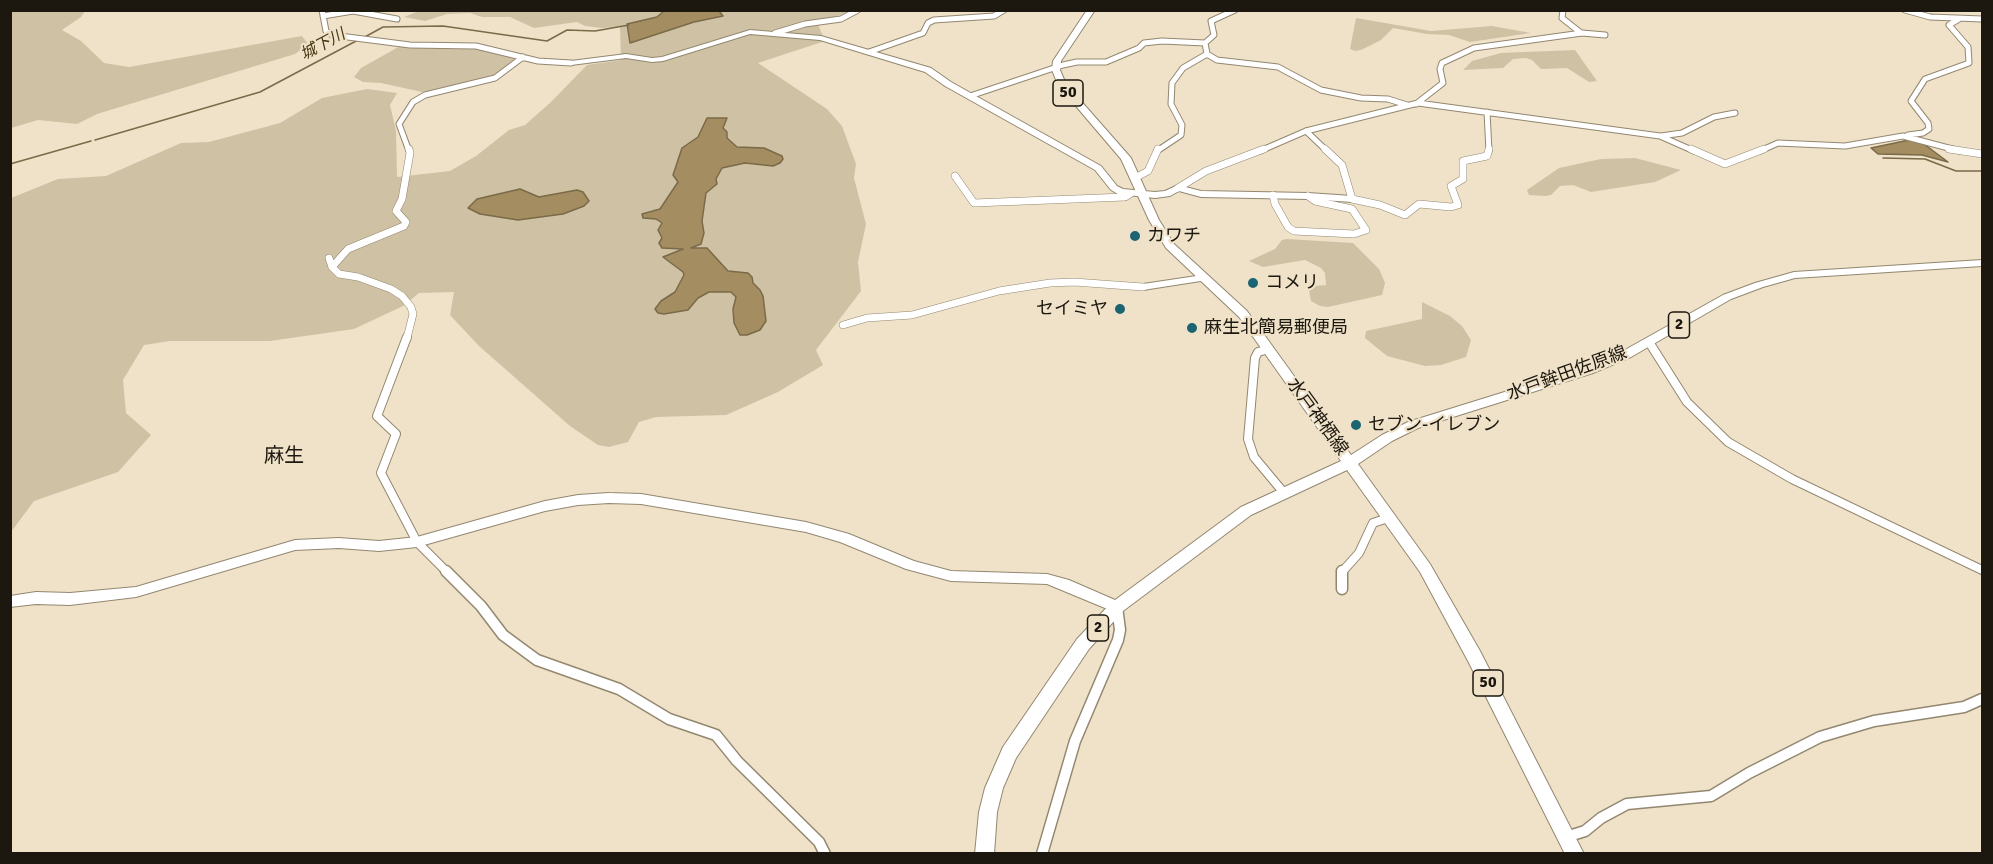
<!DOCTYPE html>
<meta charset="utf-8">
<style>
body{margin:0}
#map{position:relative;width:1993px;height:864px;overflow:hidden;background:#efe2c9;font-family:Signika,sans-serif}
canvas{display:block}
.frame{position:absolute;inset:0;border:12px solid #1d180f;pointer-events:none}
</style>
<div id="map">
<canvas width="1993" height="864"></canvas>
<div class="frame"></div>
</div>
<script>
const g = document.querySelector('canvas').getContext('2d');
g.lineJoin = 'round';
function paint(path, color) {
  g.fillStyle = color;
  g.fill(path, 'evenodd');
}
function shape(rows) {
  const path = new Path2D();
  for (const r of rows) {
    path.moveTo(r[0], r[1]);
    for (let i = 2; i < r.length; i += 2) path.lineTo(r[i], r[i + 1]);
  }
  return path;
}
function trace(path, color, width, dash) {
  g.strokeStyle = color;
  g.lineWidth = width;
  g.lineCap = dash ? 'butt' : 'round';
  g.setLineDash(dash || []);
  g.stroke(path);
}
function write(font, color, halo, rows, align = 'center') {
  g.font = font + ' Signika,"Noto Sans JP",sans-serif';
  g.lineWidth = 4.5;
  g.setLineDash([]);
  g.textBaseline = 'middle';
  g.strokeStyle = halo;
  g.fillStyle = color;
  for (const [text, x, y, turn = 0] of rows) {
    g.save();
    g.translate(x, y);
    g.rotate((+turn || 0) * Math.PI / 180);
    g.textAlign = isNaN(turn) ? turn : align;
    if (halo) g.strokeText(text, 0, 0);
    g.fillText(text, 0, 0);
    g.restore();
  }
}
paint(shape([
 [11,10,85,11,81,17,62,30,81,41,104,63,129,67,302,36,308,44,295,54,97,114,77,124,38,120,11,128],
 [419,11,853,11,817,22,825,41,758,63,827,109,842,126,856,164,854,178,866,224,858,262,861,291,816,350,823,365,778,392,726,415,656,417,639,422,628,442,609,447,598,445,570,426,479,346,450,315,454,292,419,293,403,306,354,329,270,341,170,341,144,345,123,380,126,413,151,435,118,472,34,501,11,532,11,198,58,179,106,176,181,143,209,142,280,123,322,98,367,89,397,93,390,105,396,131,397,177,450,171,476,156,509,130,525,125,551,102,587,65,621,60,620,27,601,28,585,26,577,22,534,28,510,17,482,17,470,13,447,14,425,21,404,17],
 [1356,18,1431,31,1492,26,1531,33,1470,42,1449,35,1427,34,1393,28,1381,40,1361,50,1355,51,1350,49],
 [402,45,478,48,512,55,517,59,498,74,478,81,422,92,381,83,363,82,354,77,361,68],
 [1575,50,1597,81,1589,82,1567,68,1541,69,1532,60,1526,58,1513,59,1503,68,1463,70,1472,61,1501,53],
 [1635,158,1681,170,1655,182,1591,192,1573,185,1560,186,1551,195,1545,196,1529,195,1527,190,1559,168,1601,159],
 [1287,239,1353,243,1379,269,1385,283,1382,295,1328,307,1320,306,1311,301,1309,290,1315,286,1326,285,1325,273,1321,268,1305,260,1263,267,1249,261,1275,249,1282,240],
 [1422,302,1450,316,1462,326,1471,340,1466,357,1441,365,1425,366,1387,356,1365,338,1366,331,1422,319]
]), '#cfc1a4');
const water = shape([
 [664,11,719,11,723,16,694,22,630,43,627,24,657,17,664,11],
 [707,118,727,118,723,128,727,132,727,138,737,147,764,148,782,156,783,159,780,163,773,166,745,163,722,168,716,179,717,184,706,193,702,221,704,233,701,244,691,248,707,248,728,271,748,273,752,277,753,283,760,290,763,296,766,321,760,330,747,335,740,335,734,323,733,309,736,297,731,292,709,292,698,298,688,310,664,314,658,313,655,309,661,301,675,292,684,275,683,272,663,257,683,249,662,248,659,243,662,238,658,230,662,223,656,219,643,218,642,214,660,209,678,182,673,175,682,148,698,137,707,118],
 [1909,140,1924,144,1948,162,1922,155,1878,154,1871,148,1909,140],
 [520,189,539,197,577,190,583,192,589,201,584,206,563,214,518,220,480,214,468,208,477,199,520,189]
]);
paint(water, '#a38d61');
trace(water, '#7b6a48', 1.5);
trace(shape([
 [363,38,383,27,443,26,547,41,567,30,595,31,629,25],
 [95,140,260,92,358,40],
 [1883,158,1925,159,1956,171,1982,171],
 [10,164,91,141]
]), '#7b6a48', 1.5);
const streetFar3 = shape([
 [322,10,326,31,332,35,410,45,476,46,538,61,571,63],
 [1563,10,1562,18,1581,33],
 [1905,10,1930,17,1982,19],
 [323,16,353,11,397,19],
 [775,33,805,24,841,19,858,10],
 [1205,43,1207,54,1217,60,1278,67,1321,90,1361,98,1388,99,1407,105],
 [869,52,923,33,928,23,934,20,994,16,1004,10],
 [970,96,1063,65,1077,62,1106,62,1139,48,1144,43,1162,41,1205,43,1214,35,1211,21,1235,10],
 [1416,104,1443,83,1440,69,1442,63,1474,48,1582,33,1605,35],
 [1487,112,1489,151],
 [1306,131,1327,151],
 [1908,135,1923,133,1929,129,1928,123,1911,101,1925,79,1969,63,1968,47,1949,25,1959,19],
 [1661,136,1682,133,1714,117,1735,113],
 [409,151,399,124,413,102,425,95,495,78,523,57],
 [1157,151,1181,135,1182,125,1171,104,1172,83,1183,68,1207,54],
 [1260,151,1306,131,1418,103,1660,136,1694,151],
 [1760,151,1778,143,1845,146,1903,136,1960,151]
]);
const streetFar2 = shape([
 [1325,149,1342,165,1352,199,1380,205,1405,215,1419,204,1451,207,1458,205,1451,186,1463,179,1463,161,1487,156,1489,149],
 [1691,149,1725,164,1764,149],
 [1949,149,1982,154],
 [955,176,974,203,1125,197,1130,194],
 [1135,178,1148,171,1158,149],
 [1178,188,1206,171,1264,149],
 [1273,195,1275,204,1288,227,1294,231,1354,234,1366,230,1352,209,1315,201,1308,196],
 [329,258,332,267,339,274,358,277,391,289,402,296,411,307,413,314,407,338],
 [332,267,348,249,404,226,406,222,396,211,402,199,410,153,409,149],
 [843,325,867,318,912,315,999,291,1050,283,1074,282,1143,287]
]);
const streetFar1 = shape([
 [407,337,377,416,396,434,381,473,417,542,447,572],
 [1649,342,1687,402,1728,442,1792,479,1982,570],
 [1269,349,1258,352,1255,358,1248,439,1254,457,1284,493],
 [1342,572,1359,553,1373,523,1391,517]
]);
const street = shape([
 [446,571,481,606,503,635,537,660,619,689,669,719,716,735,737,761,819,842,825,854],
 [1342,589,1342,571],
 [1566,837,1585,831,1601,818,1627,804,1711,796,1749,773,1820,737,1874,721,1964,707,1982,699],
 [1042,854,1075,741,1118,640,1120,630,1117,607]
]);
const secondary = shape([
 [750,30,821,36,931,68,951,82,1101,166,1117,186,1123,189,1155,192,1165,191,1178,185,1201,191,1308,193,1352,196,1357,199,1352,202,1308,199,1201,197,1179,191,1170,196,1155,198,1118,194,1111,190,1095,170,945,86,925,72,820,40,750,34,663,61,652,62,626,58,571,65,567,63,571,61,626,54,652,58,662,57,750,30],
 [1203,275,1207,276,1207,280,1143,290,1138,287,1143,284,1203,275],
 [609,493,641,494,806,522,849,534,914,561,951,571,1047,574,1069,580,1122,603,1124,607,1122,611,1117,613,1047,584,951,581,906,569,840,542,806,532,641,504,609,503,578,505,545,511,417,547,379,551,339,548,295,550,136,597,70,605,36,604,10,607,10,596,36,592,70,593,136,587,295,540,339,538,379,541,417,537,545,501,578,495,609,493]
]);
const primary = shape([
 [1087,10,1095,10,1061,61,1060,70,1066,84,1131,158,1159,220,1174,244,1247,311,1351,455,1382,435,1408,422,1585,367,1623,351,1723,295,1755,283,1794,272,1982,260,1982,266,1795,278,1763,287,1731,299,1631,357,1593,373,1418,428,1392,441,1358,464,1430,564,1480,651,1584,854,1565,854,1468,661,1420,572,1347,470,1251,515,1123,611,1089,649,1016,758,1003,788,997,812,994,854,975,854,979,812,985,788,1003,747,1077,639,1111,603,1241,507,1341,461,1239,317,1166,248,1149,220,1121,159,1058,85,1052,70,1053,61,1087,10]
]);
trace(streetFar3, '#938770', 7);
trace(streetFar2, '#938770', 8);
trace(streetFar1, '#938770', 10);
trace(street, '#938770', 13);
trace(secondary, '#938770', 2);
trace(primary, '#938770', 2);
trace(streetFar3, '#fff', 5);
trace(streetFar2, '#fff', 7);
trace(streetFar1, '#fff', 8);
trace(street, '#fff', 10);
paint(secondary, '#fff');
paint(primary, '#fff');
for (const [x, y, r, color] of [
 [1135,236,6,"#1c6472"],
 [1253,283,6,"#1c6472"],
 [1120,309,6,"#1c6472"],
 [1192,328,6,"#1c6472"],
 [1356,425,6,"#1c6472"]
]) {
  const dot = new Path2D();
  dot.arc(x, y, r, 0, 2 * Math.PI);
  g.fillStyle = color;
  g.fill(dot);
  trace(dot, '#efe2c9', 2);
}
write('italic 16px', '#463611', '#efe2c9', [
 ["城下川",323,45,-28]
]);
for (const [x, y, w] of [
 [1068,93,30],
 [1679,325,21],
 [1098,628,21],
 [1488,683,30]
]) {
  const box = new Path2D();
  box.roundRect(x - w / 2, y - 13, w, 26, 4.5);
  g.fillStyle = '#efe2c9';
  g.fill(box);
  trace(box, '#1d180f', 1.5);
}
write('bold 16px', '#1d180f', null, [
 ["50",1068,93],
 ["2",1679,325],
 ["2",1098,628],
 ["50",1488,683]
]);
write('18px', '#1d180f', '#efe2c9', [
 ["カワチ",1147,236],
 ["コメリ",1265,283],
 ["セイミヤ",1108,309,"right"],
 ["麻生北簡易郵便局",1204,328],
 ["セブン-イレブン",1368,425]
], 'left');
write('18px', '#1d180f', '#efe2c9', [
 ["水戸鉾田佐原線",1567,374,-20],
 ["水戸神栖線",1317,417,54]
]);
write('20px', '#1d180f', '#efe2c9', [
 ["麻生",284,457]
]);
</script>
